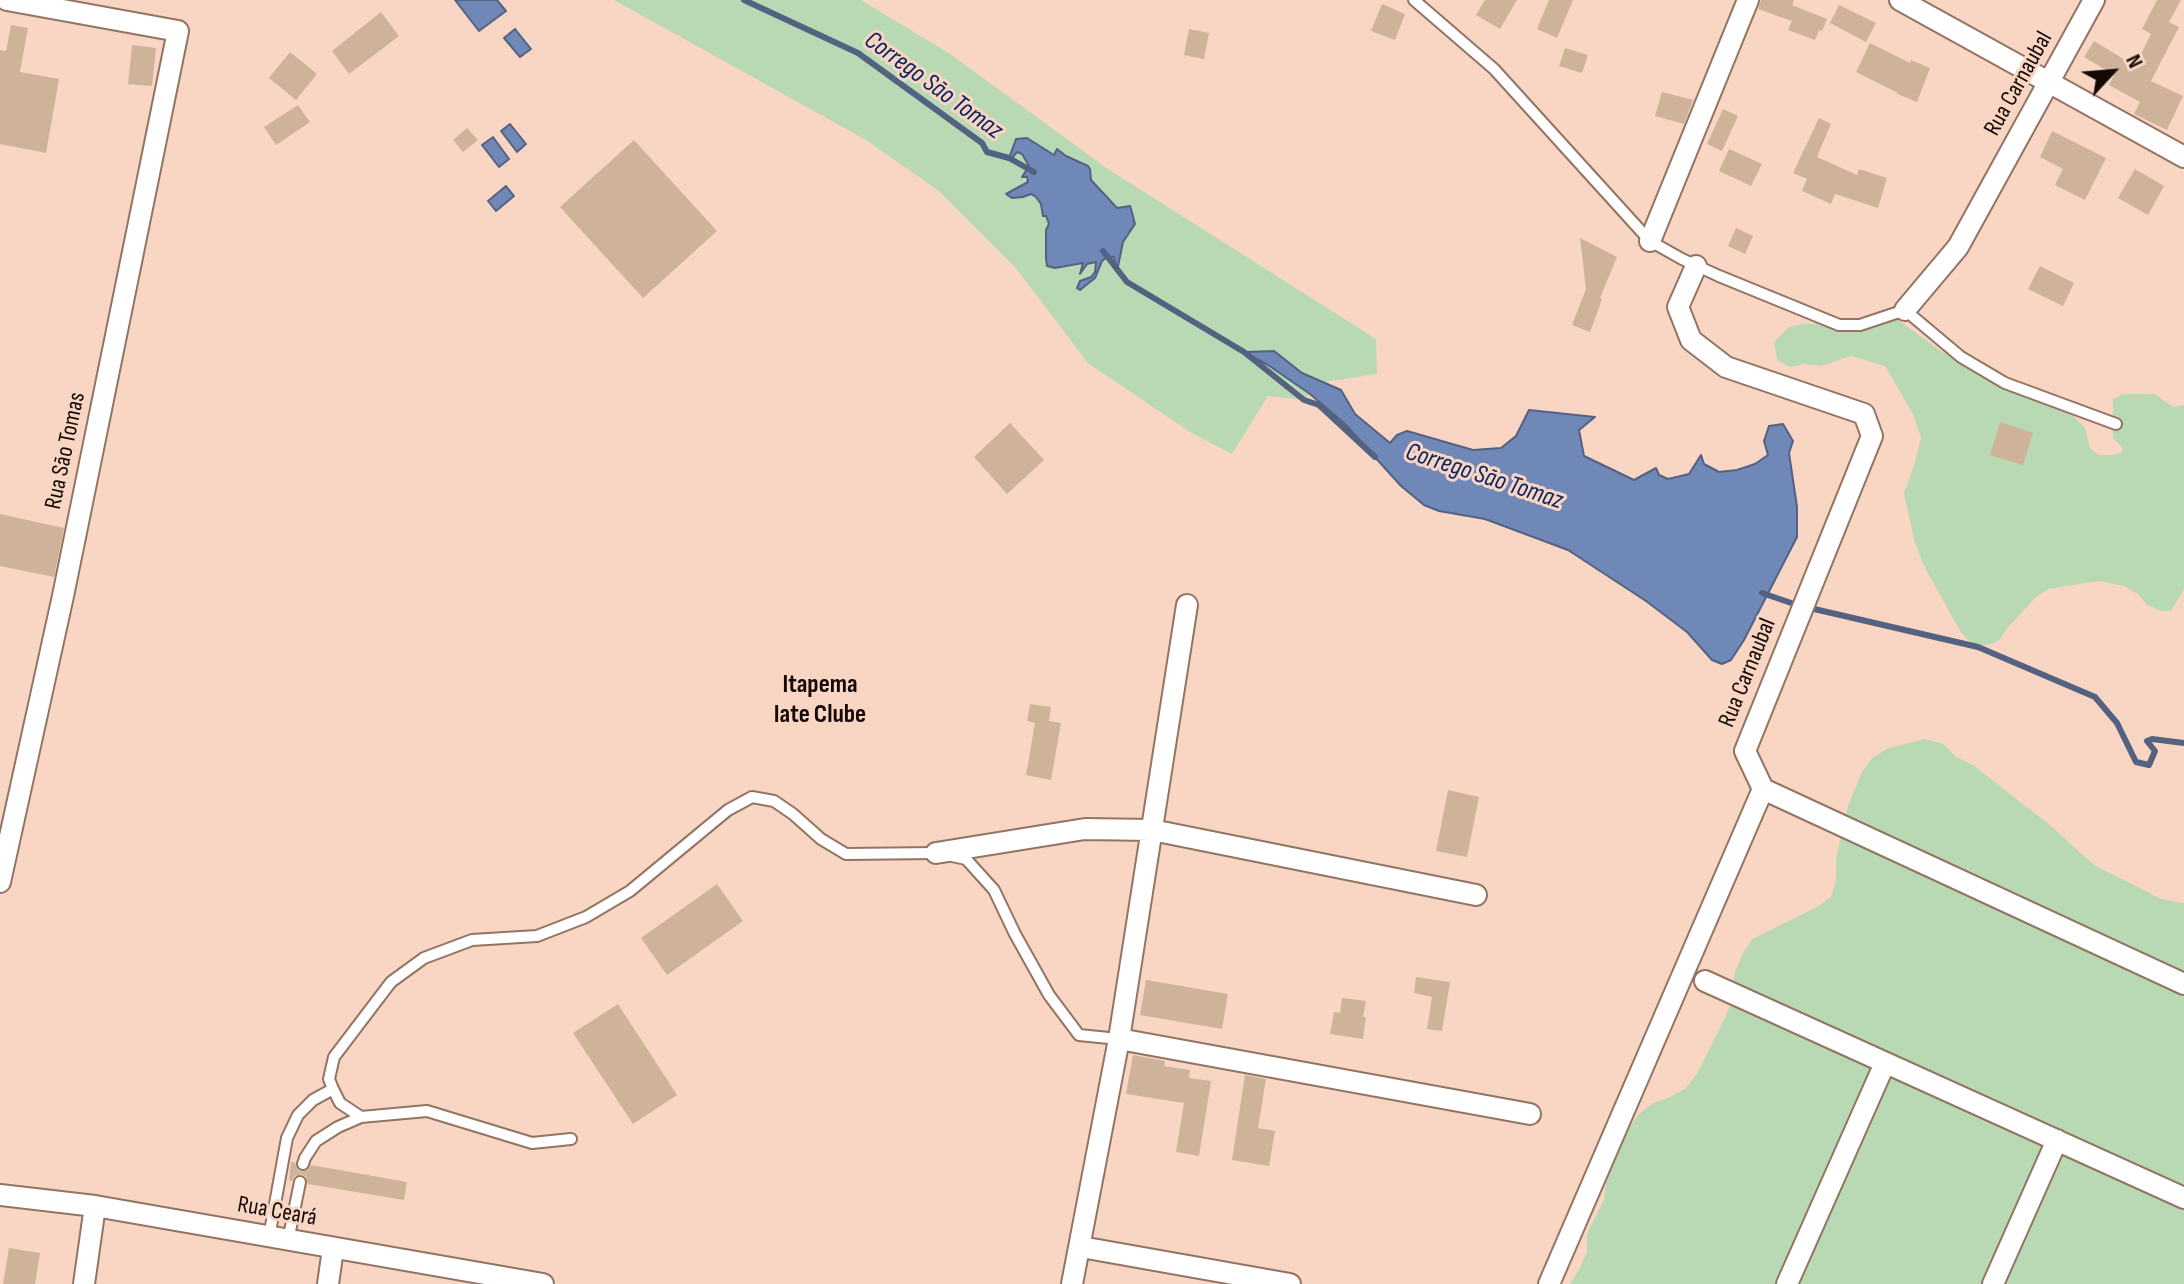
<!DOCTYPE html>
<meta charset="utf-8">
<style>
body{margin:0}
#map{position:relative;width:2184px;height:1284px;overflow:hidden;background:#f8d6c3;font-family:"Sofia Sans Condensed",sans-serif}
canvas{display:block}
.north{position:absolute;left:2072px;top:32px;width:80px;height:80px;-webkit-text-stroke:6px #f8d6c3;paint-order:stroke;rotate:64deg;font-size:22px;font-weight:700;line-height:32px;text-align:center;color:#140904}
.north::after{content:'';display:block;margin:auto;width:28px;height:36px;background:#140904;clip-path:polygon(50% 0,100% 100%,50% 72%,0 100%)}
</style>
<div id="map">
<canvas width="2184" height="1284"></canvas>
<div class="north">N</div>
</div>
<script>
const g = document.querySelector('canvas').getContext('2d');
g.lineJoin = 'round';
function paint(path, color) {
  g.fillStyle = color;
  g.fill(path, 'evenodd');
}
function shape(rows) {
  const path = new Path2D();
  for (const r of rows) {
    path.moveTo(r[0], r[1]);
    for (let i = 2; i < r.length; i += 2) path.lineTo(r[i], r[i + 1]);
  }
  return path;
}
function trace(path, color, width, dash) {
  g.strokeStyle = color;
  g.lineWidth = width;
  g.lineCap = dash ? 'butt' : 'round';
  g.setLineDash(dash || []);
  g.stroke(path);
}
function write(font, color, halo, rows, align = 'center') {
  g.font = font + ' "Sofia Sans Condensed",sans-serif';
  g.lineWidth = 6;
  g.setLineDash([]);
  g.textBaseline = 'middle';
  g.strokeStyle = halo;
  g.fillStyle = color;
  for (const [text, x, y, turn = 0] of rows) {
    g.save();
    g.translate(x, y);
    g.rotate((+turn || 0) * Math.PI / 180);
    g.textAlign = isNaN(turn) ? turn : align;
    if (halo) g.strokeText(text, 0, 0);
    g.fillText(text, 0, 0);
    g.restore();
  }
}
paint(shape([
 [614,0,861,0,950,54,1108,169,1376,339,1377,374,1324,382,1304,400,1268,396,1232,454,1190,432,1088,363,1015,267,939,191,866,140],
 [1898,320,1942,352,2044,393,2070,413,2085,428,2090,448,2099,455,2113,455,2121,453,2123,449,2113,438,2113,399,2123,394,2155,394,2173,407,2184,405,2184,589,2171,611,2162,611,2147,605,2139,595,2124,586,2099,581,2048,589,2035,598,2009,626,1999,640,1993,643,1978,647,1968,640,1960,631,1924,566,1914,540,1904,493,1915,462,1921,438,1913,414,1885,366,1851,356,1821,366,1805,364,1790,367,1777,360,1774,342,1789,327,1803,324],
 [1925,739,1943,744,1956,757,1973,765,2051,826,2094,865,2161,899,2184,903,2184,1284,1570,1284,1580,1268,1587,1252,1587,1234,1604,1200,1606,1181,1628,1130,1638,1115,1653,1103,1670,1097,1686,1088,1697,1074,1729,1009,1735,972,1742,955,1752,939,1817,907,1831,897,1836,879,1836,860,1840,841,1848,806,1862,772,1873,757,1889,748]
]), '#b9d9b4');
const water = shape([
 [455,0,497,0,506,11,479,31,455,0],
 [515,29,531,49,520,57,504,38,515,29],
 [510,124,526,144,517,152,501,131,510,124],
 [493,137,509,159,499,167,482,145,493,137],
 [1027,138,1054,155,1057,149,1066,156,1088,166,1090,169,1091,180,1117,208,1130,206,1131,209,1135,224,1123,242,1117,271,1114,257,1107,257,1102,261,1095,278,1080,290,1077,288,1080,281,1091,277,1095,272,1096,262,1087,264,1080,274,1083,263,1055,268,1047,266,1046,258,1046,230,1049,224,1046,216,1043,216,1041,204,1036,197,1031,194,1023,197,1012,198,1006,194,1028,182,1027,177,1022,177,1029,166,1022,154,1017,152,1012,158,1009,158,1016,139,1027,138],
 [506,186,514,196,496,211,488,201,506,186],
 [1274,351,1302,373,1341,390,1355,414,1390,443,1397,435,1407,431,1473,450,1501,448,1516,436,1529,410,1595,417,1579,430,1584,456,1634,480,1656,468,1659,475,1668,479,1689,474,1701,455,1704,464,1719,472,1737,470,1755,464,1768,455,1764,441,1769,426,1783,424,1793,441,1789,453,1797,507,1797,537,1744,640,1731,660,1722,664,1712,660,1687,632,1646,601,1568,550,1485,519,1439,511,1424,505,1401,486,1345,424,1310,394,1268,365,1244,352,1274,351]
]);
paint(water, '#6f88b8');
trace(water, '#546282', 2);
trace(shape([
 [744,0,858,53,982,143,987,152,1009,158,1034,172],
 [1103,251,1127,282,1244,352,1304,400,1319,405,1375,457],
 [1762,593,1797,605,1978,647,2095,697,2117,723,2136,762,2149,765,2155,751,2147,741,2152,739,2184,743]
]), '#546282', 6);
paint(shape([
 [1485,0,1517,0,1500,29,1476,15],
 [1549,0,1573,0,1557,38,1537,29],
 [1761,0,1794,0,1792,5,1827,19,1822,31,1819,30,1815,40,1788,30,1792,21,1758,9],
 [2157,0,2181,0,2169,22,2179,27,2151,81,2183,96,2167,130,2134,114,2140,102,2109,85,2114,75,2084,57,2094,41,2135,66,2151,34,2142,29],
 [1382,4,1405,14,1395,40,1371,31],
 [1839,5,1876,23,1866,42,1830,23],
 [381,12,399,36,349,74,332,51],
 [11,25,28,28,20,72,59,79,46,153,0,144,0,50,6,51],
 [1189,29,1209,33,1204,59,1184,55],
 [1870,43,1910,63,1911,60,1930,68,1917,102,1897,94,1898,93,1856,72],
 [132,45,156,48,152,86,128,84],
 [1565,48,1588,55,1582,73,1559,66],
 [290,52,317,74,296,100,269,78],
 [1662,92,1693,100,1684,124,1655,116],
 [298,105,310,122,276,145,264,127],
 [1723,109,1738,116,1722,151,1707,144],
 [1819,118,1831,124,1817,157,1857,175,1859,169,1887,178,1878,208,1835,194,1831,204,1802,191,1807,179,1793,173],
 [467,128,478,140,463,152,453,140],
 [2052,131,2106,158,2085,200,2055,185,2063,169,2040,157],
 [634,140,717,231,643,298,560,207],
 [1729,149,1762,164,1751,186,1719,171],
 [2135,169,2164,186,2148,215,2118,198],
 [1736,228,1753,236,1745,254,1728,246],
 [1580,238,1617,257,1600,298,1602,299,1590,332,1572,325,1586,289],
 [2040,266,2074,283,2063,306,2028,289],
 [2000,422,2033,433,2023,465,1990,455],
 [1010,423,1044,460,1007,494,974,457],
 [0,514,64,528,54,577,0,566],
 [1030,704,1051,707,1049,721,1061,723,1051,780,1026,775,1035,723,1027,721],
 [1448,790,1479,797,1467,857,1436,851],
 [717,884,743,921,667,975,641,938],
 [1416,977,1450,982,1442,1031,1427,1029,1432,997,1414,993],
 [1146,980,1228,994,1222,1029,1140,1015],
 [1342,998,1366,1001,1363,1017,1366,1017,1363,1039,1330,1034,1334,1012,1340,1013],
 [618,1004,677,1095,633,1124,573,1033],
 [1133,1055,1165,1061,1164,1066,1190,1070,1189,1078,1211,1081,1199,1156,1176,1152,1184,1103,1126,1094],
 [1245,1075,1266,1079,1258,1128,1275,1131,1269,1166,1232,1160],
 [291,1162,295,1162,297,1169,301,1172,308,1170,311,1165,407,1182,404,1200,308,1184,306,1177,301,1174,295,1176,292,1181,289,1180],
 [9,1248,40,1253,35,1284,3,1284]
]), '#ceb39a');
const service = shape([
 [1414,0,1494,69,1650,241,1682,259,1719,276,1839,325,1860,325,1905,310,1961,357,2005,383,2116,424],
 [952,856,966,859,994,890,1015,934,1049,995,1079,1035,1119,1039],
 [571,1139,532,1143,427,1111,361,1117,340,1103,333,1089,329,1079,334,1057,391,982,424,958,472,940,537,936,586,917,630,891,728,810,752,797,774,801,793,814,821,839,846,854,936,853],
 [303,1164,305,1158,316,1141,338,1127,361,1117],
 [269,1237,287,1138,298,1115,313,1100,333,1089],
 [288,1241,300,1182]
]);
const minor = shape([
 [1900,0,2184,157],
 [1650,241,1748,0],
 [1905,310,1958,247,2094,0],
 [1763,789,2184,984],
 [936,853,1085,829,1152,830,1476,895],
 [0,882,63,596,178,31,7,0],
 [1705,981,2184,1198],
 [1119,1039,1530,1114],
 [0,1195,95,1206,543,1284],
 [1081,1247,1290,1284],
 [84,1284,95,1206],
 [328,1284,333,1249],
 [1072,1284,1119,1039,1187,605],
 [1549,1284,1763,789,1745,751,1872,436,1864,414,1726,367,1691,340,1678,307,1696,266],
 [1787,1284,1885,1063],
 [1993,1284,2057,1140]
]);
trace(service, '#937463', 14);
trace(minor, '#937463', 24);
trace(service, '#fff', 10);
trace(minor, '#fff', 20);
write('24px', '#140904', '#f8d6c3', [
 ["Rua Carnaubal",2019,84,-61],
 ["Rua São Tomas",66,451,-78],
 ["Rua Carnaubal",1748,673,-68],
 ["Rua Ceará",277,1212,10]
]);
write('italic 26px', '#0c2661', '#f8d6c3', [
 ["Corrego São Tomaz",933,86,36],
 ["Corrego São Tomaz",1484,477,18]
]);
write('bold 26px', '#140904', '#f8d6c3', [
 ["Itapema",820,685],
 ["Iate Clube",820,715]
]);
</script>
